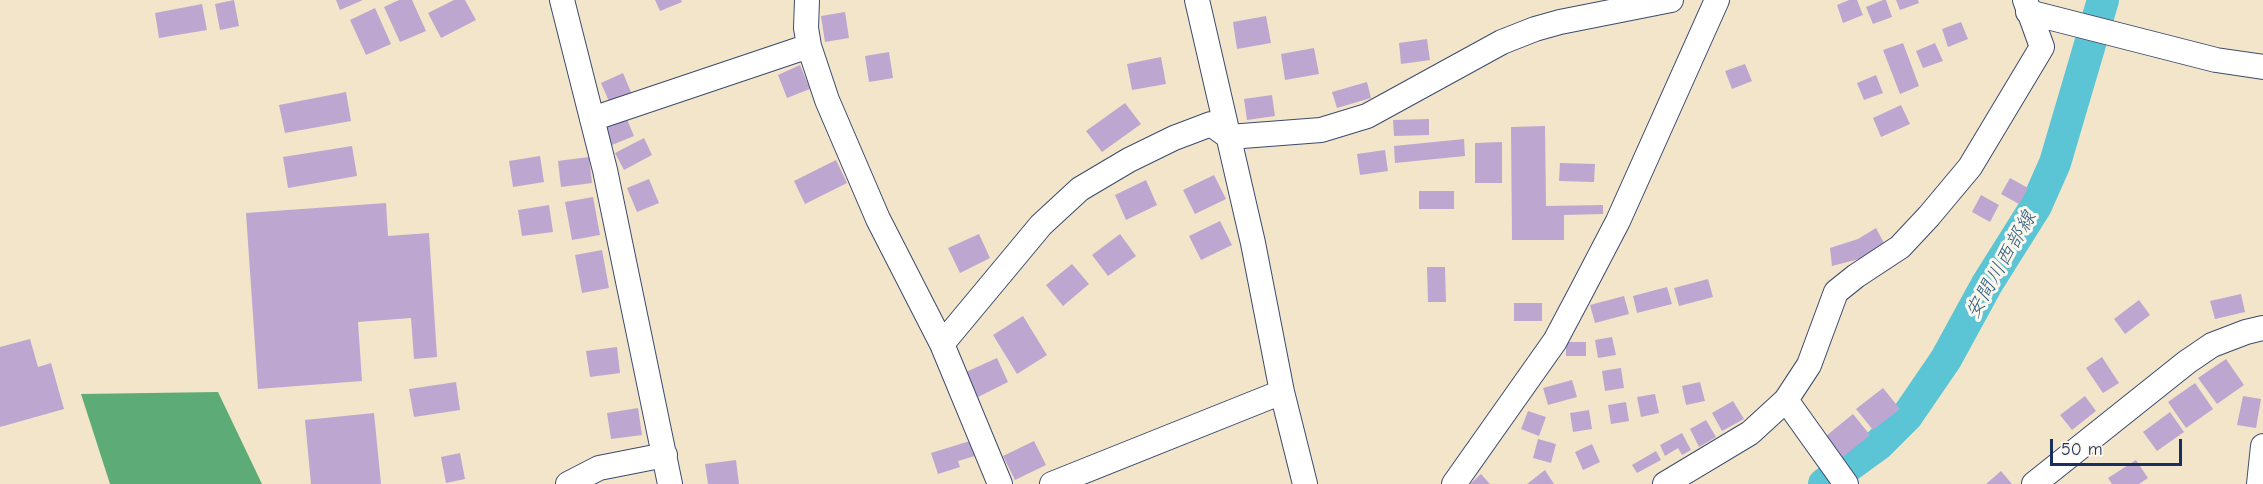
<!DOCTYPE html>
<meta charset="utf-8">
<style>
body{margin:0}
#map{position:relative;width:2263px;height:484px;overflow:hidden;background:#f2e5c9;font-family:"Comic Neue",sans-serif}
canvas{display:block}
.scale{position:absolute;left:2050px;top:439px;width:132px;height:27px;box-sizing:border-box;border:3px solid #1b2f5e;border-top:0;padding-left:8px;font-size:18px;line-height:21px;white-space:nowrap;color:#1b2f5e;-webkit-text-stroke:4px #fbf7ec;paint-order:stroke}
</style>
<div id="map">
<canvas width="2263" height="484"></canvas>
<div class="scale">50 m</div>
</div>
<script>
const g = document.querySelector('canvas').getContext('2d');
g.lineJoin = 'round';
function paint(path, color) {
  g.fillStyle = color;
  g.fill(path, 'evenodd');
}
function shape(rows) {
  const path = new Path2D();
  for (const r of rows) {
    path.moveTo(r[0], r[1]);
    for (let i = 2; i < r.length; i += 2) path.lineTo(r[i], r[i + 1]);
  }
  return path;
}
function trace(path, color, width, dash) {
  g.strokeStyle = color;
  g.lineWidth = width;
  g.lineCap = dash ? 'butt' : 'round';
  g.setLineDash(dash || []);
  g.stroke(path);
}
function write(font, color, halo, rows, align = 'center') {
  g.font = font + ' "Comic Neue","Klee One",sans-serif';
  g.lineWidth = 6;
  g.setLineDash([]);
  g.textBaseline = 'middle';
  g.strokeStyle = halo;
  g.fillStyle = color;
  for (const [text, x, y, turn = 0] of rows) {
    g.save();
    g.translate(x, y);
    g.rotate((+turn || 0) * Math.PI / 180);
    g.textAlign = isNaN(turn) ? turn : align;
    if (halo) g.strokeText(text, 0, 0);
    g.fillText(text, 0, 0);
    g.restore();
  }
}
paint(shape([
 [218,392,262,484,110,484,81,394]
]), '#5dac78');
trace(shape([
 [1824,484,1879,444,1907,416,1946,359,1987,284,2036,206,2055,163,2103,0]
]), '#5bc5d5', 32);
paint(shape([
 [234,0,239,26,220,30,215,4],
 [336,0,363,0,340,10],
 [399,0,412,0,426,31,400,42,384,7],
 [454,0,465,0,476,20,441,38,428,13],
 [655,0,681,0,682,2,660,11],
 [1849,0,1857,0,1863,15,1843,23,1837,5],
 [1883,0,1886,0,1892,17,1873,24,1866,7],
 [1896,0,1918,0,1919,3,1900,10],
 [202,4,207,30,159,38,155,13],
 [375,8,391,44,366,55,350,20],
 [845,12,849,38,825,42,821,16],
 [1266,16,1271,43,1237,49,1233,22],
 [1961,22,1968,39,1948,47,1942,29],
 [1427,39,1430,60,1401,64,1399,43],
 [1903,43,1919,86,1900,94,1883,50],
 [1935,43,1943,61,1923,68,1916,51],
 [1314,48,1319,74,1285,80,1281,54],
 [889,52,893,78,869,82,865,56],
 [1161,57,1166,84,1132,90,1127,64],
 [1745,64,1752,81,1732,89,1725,71],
 [800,65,810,89,787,98,778,75],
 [623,73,633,97,611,106,601,83],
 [1876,75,1883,93,1864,100,1857,83],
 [1367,82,1371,98,1337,108,1332,92],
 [346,92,351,121,285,133,279,105],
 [1272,95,1275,116,1247,120,1244,99],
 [1125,103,1141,124,1102,152,1086,131],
 [1901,105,1910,124,1881,137,1873,118],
 [624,112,634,136,612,145,602,121],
 [1429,119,1429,135,1394,136,1393,120],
 [1545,126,1546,206,1603,205,1603,214,1564,215,1564,240,1512,240,1511,127],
 [644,138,652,155,624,170,615,153],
 [1464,139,1465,156,1395,163,1394,146],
 [1502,142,1502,183,1475,183,1475,143],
 [352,146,357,176,288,188,283,157],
 [1385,150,1388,171,1360,175,1357,154],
 [540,156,544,182,513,187,509,161],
 [589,157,592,183,561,187,558,161],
 [836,160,847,183,805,204,794,181],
 [1560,163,1595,164,1594,182,1559,181],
 [1214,175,1226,199,1195,214,1183,190],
 [2010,178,2028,188,2019,204,2001,194],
 [649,179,659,203,637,212,627,188],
 [1146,180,1157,205,1126,220,1115,195],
 [1419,191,1454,191,1454,209,1419,209],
 [1981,195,1999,205,1990,222,1972,212],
 [593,197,600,235,572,240,565,202],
 [386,203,388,236,429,233,437,357,414,359,411,318,358,322,362,381,258,389,246,213],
 [549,205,553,232,522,236,518,210],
 [1220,221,1232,245,1201,260,1189,236],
 [1876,228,1885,245,1863,258,1832,266,1830,248,1858,239],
 [979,234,990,258,960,273,948,248],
 [1120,234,1136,256,1108,276,1092,255],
 [602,250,609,288,582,293,575,255],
 [1072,264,1089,284,1063,306,1046,285],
 [1427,267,1445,267,1446,302,1428,302],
 [1708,279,1713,297,1679,306,1674,288],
 [1667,287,1672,304,1637,313,1633,296],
 [2241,294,2245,312,2215,319,2210,301],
 [1624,296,1629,314,1595,323,1590,305],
 [2139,300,2150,315,2125,334,2114,319],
 [1514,303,1542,303,1542,321,1514,321],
 [1023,316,1047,355,1017,374,993,335],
 [1612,337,1616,355,1598,358,1595,340],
 [30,339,38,367,51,363,64,409,0,427,0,347],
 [1566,342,1586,342,1586,356,1566,356],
 [617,347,620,373,590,377,586,351],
 [2102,357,2119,383,2103,393,2086,368],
 [997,358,1008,382,978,397,966,372],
 [2226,359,2244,385,2217,404,2198,378],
 [1621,368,1624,388,1605,391,1602,371],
 [1572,380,1577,397,1548,405,1543,388],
 [456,382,460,410,414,417,409,389],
 [1700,382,1705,401,1686,405,1682,386],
 [2195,383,2213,409,2186,428,2168,402],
 [1883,388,1900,409,1873,430,1856,409],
 [1655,394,1659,413,1641,417,1637,397],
 [2085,396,2096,411,2072,430,2060,415],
 [2243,396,2261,399,2256,428,2237,425],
 [1733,401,1744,419,1722,431,1712,413],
 [1626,402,1629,421,1611,424,1608,405],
 [638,408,642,435,611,439,607,413],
 [1589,410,1592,429,1573,432,1570,413],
 [1528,411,1546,417,1539,436,1521,429],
 [2170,412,2184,432,2157,451,2143,432],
 [374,413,381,484,311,484,305,420],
 [1853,414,1870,435,1843,457,1826,436],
 [1706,420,1716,437,1699,447,1690,429],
 [1682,433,1691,450,1682,455,1678,448,1665,456,1660,445],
 [1538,439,1556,444,1551,463,1533,458],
 [970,441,975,456,958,461,960,467,938,474,931,453],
 [1034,441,1046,465,1015,480,1003,456],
 [1592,444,1600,462,1583,470,1575,452],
 [1656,451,1661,460,1637,473,1632,465],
 [460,453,465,479,446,483,441,457],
 [736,460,739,484,708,484,705,464],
 [2136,460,2148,478,2139,484,2112,484,2108,478],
 [1545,470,1554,484,1527,484],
 [2001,471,2012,484,1986,484],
 [1481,474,1490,484,1470,484]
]), '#bda7d1');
const minor = shape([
 [562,0,605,170,670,484],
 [807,0,806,28,809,46,827,100,878,219,942,344,1000,484],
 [1197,0,1253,243,1282,392,1305,484],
 [2028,12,2216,60,2263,67],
 [592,119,809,46],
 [942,344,1041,225,1080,189,1129,160,1174,138,1211,124,1229,137,1321,130,1367,116,1502,42,1535,29,1560,22,1671,0],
 [1786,400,1846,484],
 [568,484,599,468,665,455],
 [1052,484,1282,392],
 [1454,484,1555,341,1581,292,1618,221,1717,0],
 [1665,484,1750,433,1786,400,1809,365,1836,292,1856,276,1900,247,1929,216,1970,167,2042,47,2025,0],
 [2034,484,2187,362,2212,345,2246,332,2263,328],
 [2259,484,2263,446]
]);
trace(minor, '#3b4a6e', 26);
trace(minor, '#fff', 24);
write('italic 20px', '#2e5c82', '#fbf7ec', [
 ["安間川西部線",2001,265,-60]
]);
</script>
